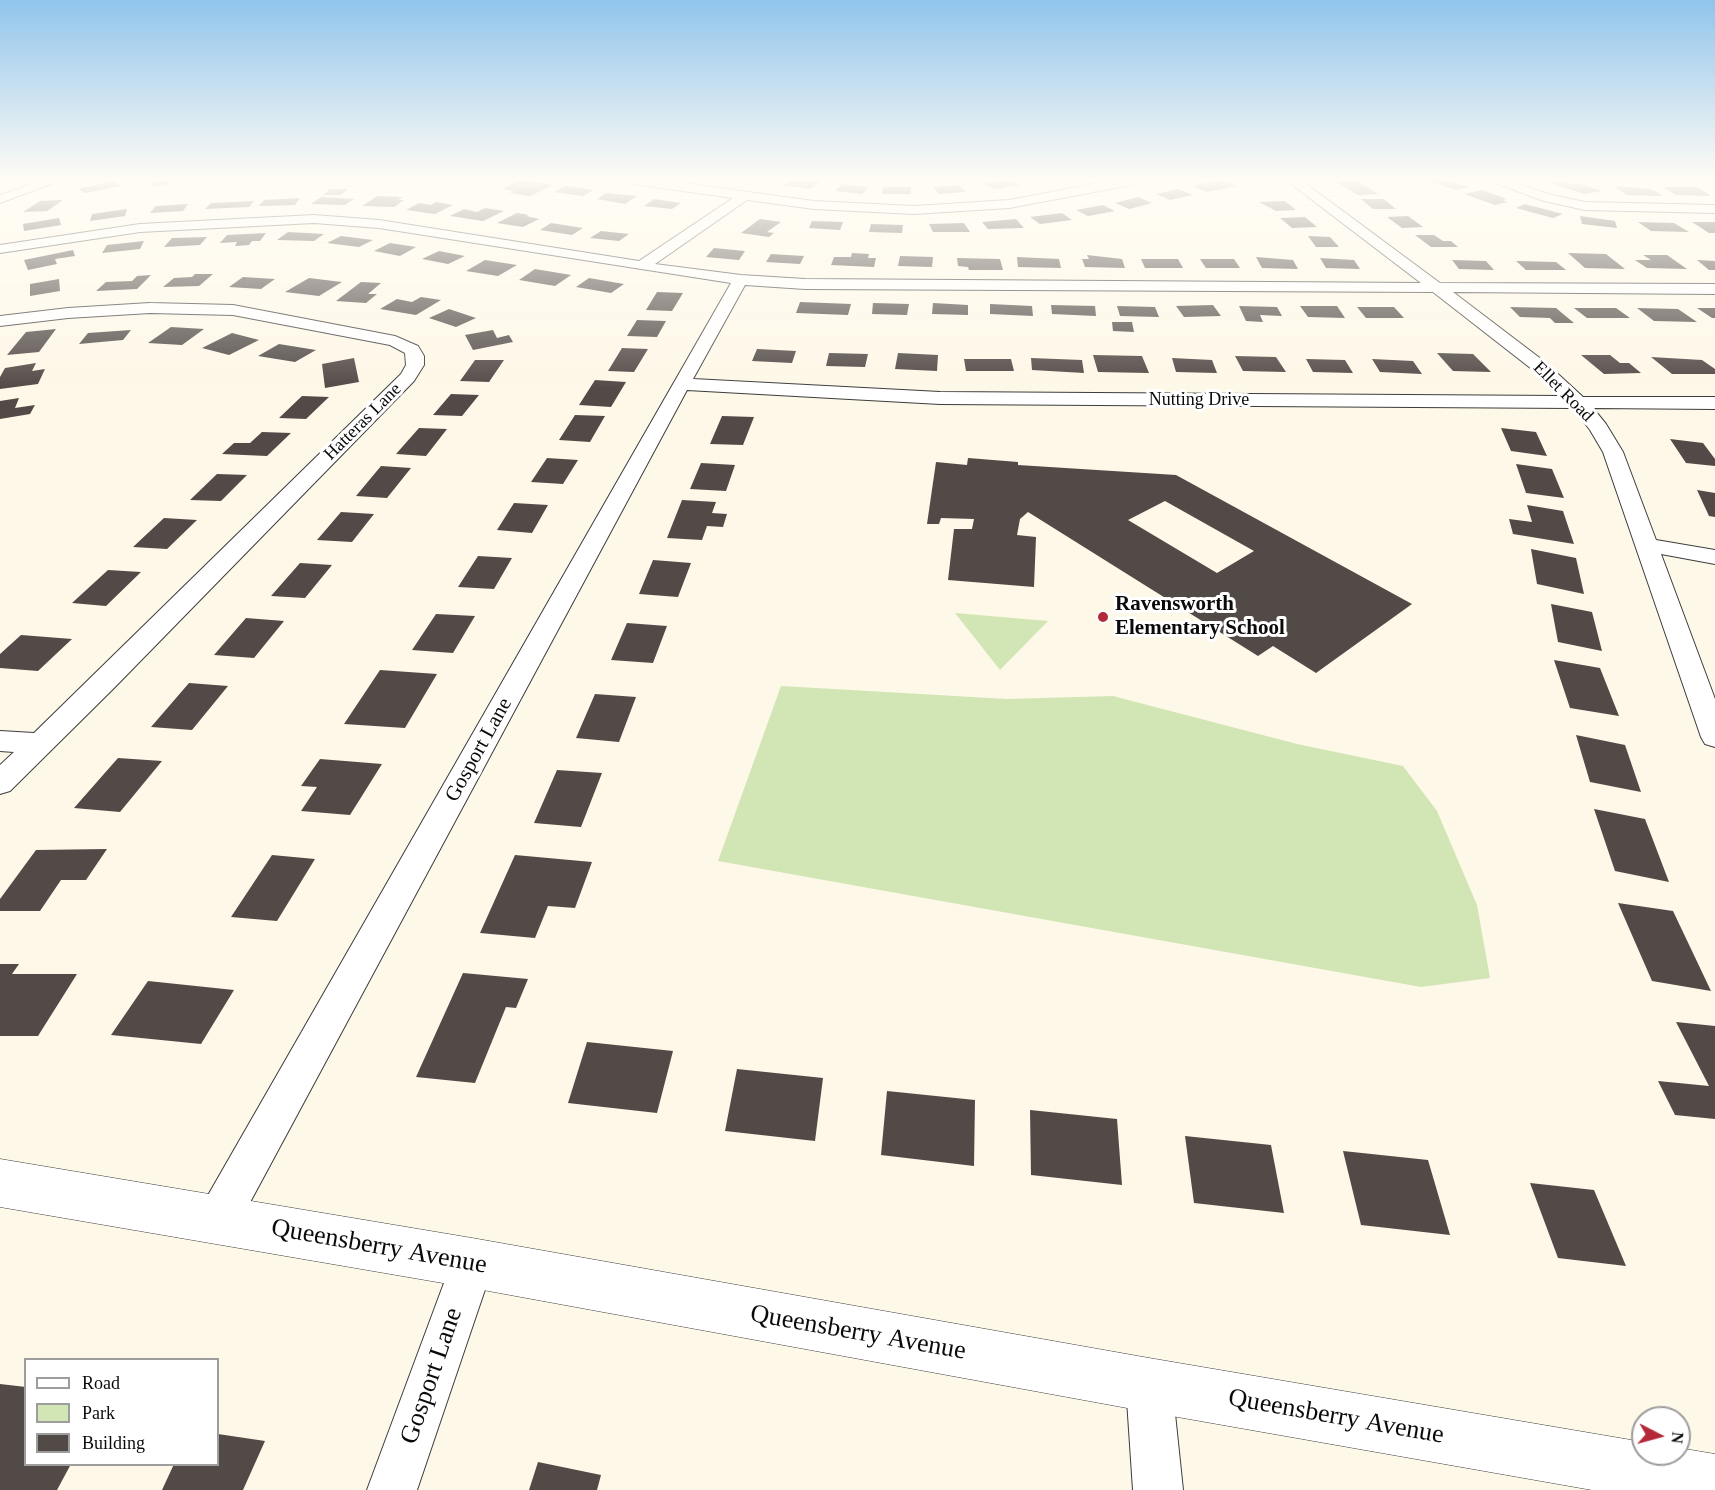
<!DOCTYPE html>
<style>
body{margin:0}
#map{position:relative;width:1715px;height:1490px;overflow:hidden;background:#fef8e8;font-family:Georgia,serif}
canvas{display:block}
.legend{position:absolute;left:24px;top:1358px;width:195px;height:108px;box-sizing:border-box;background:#fff;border:2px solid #9d9d9d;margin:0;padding:8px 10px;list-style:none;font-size:18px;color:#0a0a0a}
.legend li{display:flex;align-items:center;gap:12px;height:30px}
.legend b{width:30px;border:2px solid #9d9d9d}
.north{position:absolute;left:1631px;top:1406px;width:60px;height:60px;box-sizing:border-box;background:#fff;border:2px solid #9d9d9d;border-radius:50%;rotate:96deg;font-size:16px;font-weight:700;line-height:24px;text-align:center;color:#0a0a0a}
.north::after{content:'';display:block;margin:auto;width:21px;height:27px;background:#b32939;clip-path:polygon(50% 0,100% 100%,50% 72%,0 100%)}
</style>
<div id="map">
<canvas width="1715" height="1490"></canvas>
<ul class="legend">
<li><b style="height:8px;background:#fff"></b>Road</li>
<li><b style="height:16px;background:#d1e6b4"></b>Park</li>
<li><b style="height:16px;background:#524a47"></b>Building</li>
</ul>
<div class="north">N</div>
</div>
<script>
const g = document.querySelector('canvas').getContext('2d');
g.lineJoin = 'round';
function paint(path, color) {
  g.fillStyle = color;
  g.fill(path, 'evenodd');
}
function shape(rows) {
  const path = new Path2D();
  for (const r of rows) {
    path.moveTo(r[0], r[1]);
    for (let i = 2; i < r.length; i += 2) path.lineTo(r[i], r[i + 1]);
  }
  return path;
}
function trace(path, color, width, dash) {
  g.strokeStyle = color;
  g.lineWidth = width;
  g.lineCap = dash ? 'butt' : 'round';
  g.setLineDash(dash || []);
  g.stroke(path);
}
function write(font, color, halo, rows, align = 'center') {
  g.font = font + ' Georgia,serif';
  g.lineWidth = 6;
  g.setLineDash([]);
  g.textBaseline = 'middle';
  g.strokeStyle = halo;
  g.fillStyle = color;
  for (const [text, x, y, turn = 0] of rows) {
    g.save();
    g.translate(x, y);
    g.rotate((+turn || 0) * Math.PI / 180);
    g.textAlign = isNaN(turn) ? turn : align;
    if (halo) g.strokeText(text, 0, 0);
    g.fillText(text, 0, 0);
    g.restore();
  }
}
paint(shape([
 [955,613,1048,621,1000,670],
 [781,686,1007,699,1113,696,1297,744,1403,766,1437,811,1477,905,1490,978,1421,987,718,861]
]), '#d1e6b4');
paint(shape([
 [156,180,171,180,166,185,150,186],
 [519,180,525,180,553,185,530,196,510,193,514,191,503,189],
 [792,180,803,181,823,180,810,189,784,185],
 [1011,180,1020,185,994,189,984,183],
 [1218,180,1237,186,1207,192,1192,186],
 [1356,180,1378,194,1358,195,1336,182],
 [1423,180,1448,180,1469,187,1456,190],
 [1561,180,1572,184,1578,183,1602,191,1584,194,1548,182],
 [114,181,121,186,85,193,78,189],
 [842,184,869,187,862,194,835,191],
 [959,185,966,192,939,194,933,187],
 [565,186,594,190,583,196,554,192],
 [1613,186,1651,189,1663,196,1627,195],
 [883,187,911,187,911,194,882,194],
 [1663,187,1697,187,1711,196,1676,195],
 [330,189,348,189,341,195,323,195],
 [1178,189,1193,195,1170,200,1156,194],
 [1482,190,1507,199,1502,200,1508,202,1495,205,1464,194],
 [606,193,637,196,625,204,597,199],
 [377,196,403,197,398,200,404,200,394,207,362,206],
 [321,197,354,199,345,205,311,204],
 [1138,197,1152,203,1129,209,1115,203],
 [300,198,295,205,259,206,264,200],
 [654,199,681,203,672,209,644,206],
 [1361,199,1384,199,1396,209,1373,209],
 [63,200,47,211,23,212,40,201],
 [254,201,249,207,205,209,211,203],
 [1285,201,1296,210,1276,211,1259,202],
 [436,202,453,205,435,214,406,210,419,203,431,205],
 [188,204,183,211,150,213,156,206],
 [1525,204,1563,214,1553,218,1516,208],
 [1103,205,1115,211,1088,216,1076,210],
 [485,208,504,211,483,221,450,216,464,209,477,212],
 [127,209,125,216,90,221,92,214],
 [517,213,529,215,526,216,539,219,523,227,497,223],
 [1062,213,1072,220,1040,224,1030,217],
 [1408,216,1423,227,1402,228,1387,217],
 [1580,216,1615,221,1617,228,1582,224],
 [1305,217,1317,227,1292,228,1280,218],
 [59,218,61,225,24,231,23,224],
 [760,219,781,222,767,232,774,233,769,237,741,233],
 [1016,219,1024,228,988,229,982,222],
 [812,221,843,222,840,230,809,228],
 [1638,222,1674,223,1689,232,1651,231],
 [1692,222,1715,222,1715,233,1709,233],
 [551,223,583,228,572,235,540,230],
 [964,223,970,232,933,232,929,224],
 [871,224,903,225,902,233,869,232],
 [601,231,629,234,619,241,590,238],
 [288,232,324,234,314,241,277,240],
 [266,233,260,241,252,241,249,245,235,246,237,242,220,243,227,235],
 [1415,235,1434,235,1443,241,1451,241,1458,247,1431,247],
 [341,236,373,240,359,247,327,243],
 [1308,236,1330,237,1339,247,1316,247],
 [207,237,200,245,164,247,172,238],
 [144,241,140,249,102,253,107,245],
 [390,243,416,247,400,256,374,251],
 [714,248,745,251,739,260,706,257],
 [73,250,75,256,55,259,57,264,28,270,24,260],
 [439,251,465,256,448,264,422,259],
 [852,253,869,254,868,258,876,258,874,267,831,265,834,257,851,257],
 [1568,253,1606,254,1625,269,1585,268],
 [771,254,804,256,800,264,766,262],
 [1087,255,1122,259,1125,268,1085,267,1082,259,1089,259],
 [1643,255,1667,255,1687,269,1647,268,1635,260,1651,260],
 [900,256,933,257,932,267,898,266],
 [1017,257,1059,259,1061,268,1018,267],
 [1256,257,1293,260,1298,269,1262,268],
 [957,258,1000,259,1003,270,969,270,968,267,958,266],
 [1320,258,1354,260,1360,269,1326,268],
 [1141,259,1178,259,1183,268,1145,268],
 [1200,259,1234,259,1240,268,1206,268],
 [485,260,517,265,498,276,466,271],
 [1452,260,1486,261,1494,270,1459,269],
 [1697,260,1715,261,1715,270,1709,270],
 [1516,261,1556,262,1566,270,1526,270],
 [535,269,571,275,555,286,519,280],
 [195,274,213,274,199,286,163,287,174,278,192,277],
 [151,275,137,289,96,291,106,282,132,281,137,276],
 [243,277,275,279,261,289,229,287],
 [309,278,342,282,319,296,285,292],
 [589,278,624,284,611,293,576,287],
 [59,279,60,291,30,296,30,284],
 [361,282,381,283,368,294,377,294,366,303,336,301],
 [657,292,683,293,672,311,646,310],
 [421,297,441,300,416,315,380,309,397,299,412,302],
 [800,302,851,304,848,315,796,313],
 [873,303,909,304,907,315,872,314],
 [933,303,968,305,968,315,932,314],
 [990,304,1032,306,1033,316,990,314],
 [1051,305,1095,306,1096,316,1052,314],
 [1213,305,1221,316,1184,317,1176,306],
 [1117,306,1155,307,1159,317,1120,316],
 [1239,306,1277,307,1282,316,1260,315,1263,322,1246,321],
 [1300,306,1337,306,1345,318,1308,317],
 [1357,307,1394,307,1404,318,1366,318],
 [1510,307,1556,308,1574,323,1555,323,1550,318,1520,317],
 [1574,308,1616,308,1630,318,1587,318],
 [1637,308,1678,309,1697,322,1654,321],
 [1697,308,1715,308,1715,318,1712,318],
 [449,309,476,318,456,327,429,318],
 [637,320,666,321,657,337,627,336],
 [1112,322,1132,322,1134,332,1113,331],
 [171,327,204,329,182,345,148,343],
 [56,329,39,352,7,355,26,332],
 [131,330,123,340,79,344,88,333],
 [493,330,497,338,509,335,513,342,473,350,465,335],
 [232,333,259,340,229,355,202,348],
 [279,344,316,350,295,362,258,356],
 [622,348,648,349,634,372,608,371],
 [757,349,796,351,792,363,752,361],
 [829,353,868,354,865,367,826,366],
 [898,353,938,355,937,371,895,369],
 [1437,353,1473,354,1491,372,1453,371],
 [1093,355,1142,356,1149,373,1098,372],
 [1581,355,1610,355,1620,363,1629,363,1641,373,1604,374],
 [1235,356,1276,357,1286,372,1243,371],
 [1651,357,1702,360,1715,369,1715,374,1672,374],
 [354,358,359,382,325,388,322,364],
 [1031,358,1082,360,1084,373,1032,370],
 [1172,358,1212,360,1217,373,1176,372],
 [964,359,1011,359,1014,371,966,371],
 [1306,359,1345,360,1353,373,1313,372],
 [1372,359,1413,361,1422,374,1380,372],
 [475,360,504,360,489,382,460,381],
 [36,363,32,371,45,369,38,384,0,389,0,377,5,368],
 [595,380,626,382,611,407,579,405],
 [451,394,479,395,462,416,433,415],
 [302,396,329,397,306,419,279,418],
 [19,398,15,408,35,405,30,414,0,419,0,401],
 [575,415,605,416,590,442,559,440],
 [722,416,754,417,743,445,710,444],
 [419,428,447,429,426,456,396,454],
 [1501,428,1536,432,1547,456,1511,451],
 [262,432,291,433,267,456,222,454,234,443,250,443],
 [1670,439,1703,443,1715,459,1715,466,1686,463],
 [547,458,578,460,563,484,531,482],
 [968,458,1018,462,1018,465,1176,475,1412,604,1316,673,1273,646,1258,656,1028,512,1020,519,1017,535,1036,537,1034,587,948,580,954,529,972,529,974,519,941,518,939,524,927,524,936,462,967,465],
 [1165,501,1254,551,1217,573,1128,520],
 [701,463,735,465,726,491,690,489],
 [1516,464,1552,469,1564,498,1526,493],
 [381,466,411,468,387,498,356,496],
 [217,474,247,475,221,501,190,500],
 [1697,490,1715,493,1715,517,1709,516],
 [682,500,716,502,712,513,727,514,723,527,707,526,702,540,667,538],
 [514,503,548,505,532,533,497,530],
 [1527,505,1563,511,1574,544,1513,534,1509,519,1532,522],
 [341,512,374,514,352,542,317,540],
 [164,518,197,520,167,549,133,547],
 [1531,549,1576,558,1584,594,1537,584],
 [478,556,512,558,494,589,458,587],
 [653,560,691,563,678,597,639,594],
 [300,563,332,565,305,598,271,596],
 [108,570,141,572,106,606,72,603],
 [1551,604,1592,612,1602,651,1558,642],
 [436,614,475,616,453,653,412,650],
 [246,618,284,621,254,658,214,655],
 [627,623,667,626,653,663,611,660],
 [21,635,72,639,38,671,0,668,0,654],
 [1554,660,1600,668,1619,716,1570,708],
 [380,670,437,674,405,728,344,724],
 [189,683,228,686,192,730,151,727],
 [595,694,636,697,619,742,576,738],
 [1576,735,1625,745,1641,792,1590,782],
 [118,758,162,761,120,812,74,808],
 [320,759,382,764,350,815,301,811,317,787,301,786],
 [557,770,602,773,581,827,534,823],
 [1594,809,1645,819,1669,882,1615,871],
 [107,849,86,880,61,880,40,911,0,911,0,899,36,850],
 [272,855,315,859,277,921,231,917],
 [515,855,592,862,575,908,548,906,535,938,480,933],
 [1618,903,1673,911,1711,991,1652,981],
 [0,964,19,964,12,974,77,974,38,1036,0,1036],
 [463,973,528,979,516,1008,506,1007,475,1083,416,1077],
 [148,981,234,990,201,1044,111,1035],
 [1676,1022,1715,1026,1715,1119,1675,1115,1658,1081,1709,1086],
 [587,1042,673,1051,657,1113,568,1103],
 [737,1069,823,1078,815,1141,725,1131],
 [887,1091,975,1100,974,1166,881,1155],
 [1030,1110,1117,1119,1122,1185,1031,1175],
 [1185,1136,1271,1145,1284,1213,1194,1203],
 [1343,1151,1428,1160,1450,1235,1361,1225],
 [1530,1183,1594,1190,1626,1266,1558,1258],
 [0,1384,26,1387,26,1464,71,1464,57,1490,0,1490],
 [218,1434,265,1441,243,1490,162,1490,174,1464,218,1464],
 [538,1462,601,1475,597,1490,529,1490]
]), '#524a47');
const minor = shape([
 [43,180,62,180,0,203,0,195,43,180],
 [626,180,662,180,814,201,914,206,1009,200,1115,180,1143,180,1137,184,1009,208,914,214,814,209,747,200,655,264,741,275,805,279,1421,283,1286,180,1301,180,1440,283,1715,284,1715,294,1453,292,1545,362,1583,397,1715,397,1715,409,1593,408,1606,424,1623,452,1656,540,1715,550,1715,564,1661,554,1715,699,1715,747,1705,744,1701,737,1603,452,1590,430,1573,408,940,404,687,390,233,1234,218,1240,203,1234,197,1219,203,1204,731,283,379,228,314,223,140,232,0,253,0,245,140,224,314,215,379,220,639,261,733,198,632,184,626,180],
 [745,285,805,289,1433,292,1533,370,1561,396,940,392,693,379,745,285],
 [1487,180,1507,180,1552,195,1585,202,1715,205,1715,213,1585,210,1544,201,1487,180],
 [150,303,233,305,395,336,418,346,424,356,424,365,414,381,114,688,10,791,0,794,0,765,14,752,0,751,0,731,34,733,401,374,406,365,405,353,390,345,233,315,150,313,68,318,0,326,0,316,68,308,150,303],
 [472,1241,487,1248,494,1263,417,1490,367,1490,457,1248,472,1241],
 [1149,1362,1166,1368,1172,1385,1183,1490,1133,1490,1126,1385,1132,1368,1149,1362]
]);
const tertiary = shape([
 [0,1159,472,1238,1149,1358,1643,1442,1643,1454,1679,1454,1679,1448,1715,1454,1715,1490,1592,1490,1149,1412,472,1288,0,1207,0,1159]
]);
trace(minor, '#3d3d3d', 2);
trace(tertiary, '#3d3d3d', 1);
paint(minor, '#fff');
paint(tertiary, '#fff');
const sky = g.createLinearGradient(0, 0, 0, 389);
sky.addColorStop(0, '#91c5ec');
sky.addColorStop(0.46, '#fffcf5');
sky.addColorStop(1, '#fffcf500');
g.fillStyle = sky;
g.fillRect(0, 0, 1715, 389);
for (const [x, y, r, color] of [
 [1103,617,6,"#b32939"]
]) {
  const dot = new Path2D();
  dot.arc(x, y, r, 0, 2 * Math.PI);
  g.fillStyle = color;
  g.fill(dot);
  trace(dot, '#fff', 2);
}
write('18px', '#0a0a0a', '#fff', [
 ["Ellet Road",1563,392,45],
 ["Nutting Drive",1199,400],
 ["Hatteras Lane",363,422,-45]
]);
write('bold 21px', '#0a0a0a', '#fff', [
 ["Ravensworth",1115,605],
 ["Elementary School",1115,629]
], 'left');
write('21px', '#0a0a0a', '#fff', [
 ["Gosport Lane",479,750,-61]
]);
write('26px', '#0a0a0a', '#fff', [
 ["Queensberry Avenue",379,1247,10],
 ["Queensberry Avenue",858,1333,10],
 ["Gosport Lane",432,1376,-71],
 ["Queensberry Avenue",1336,1417,10]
]);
</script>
